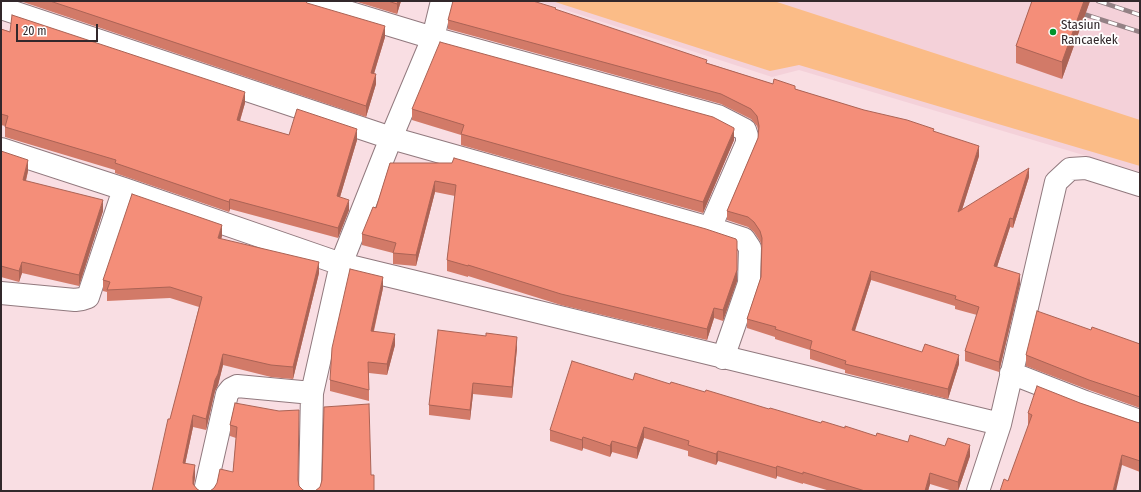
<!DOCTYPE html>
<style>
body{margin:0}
#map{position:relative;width:1141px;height:492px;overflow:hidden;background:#f9dee3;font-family:"Fira Sans Condensed",sans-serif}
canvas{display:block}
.frame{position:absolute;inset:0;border:2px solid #32282b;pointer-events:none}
.scale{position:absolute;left:16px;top:24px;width:82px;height:18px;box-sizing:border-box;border:2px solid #32282b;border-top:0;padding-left:5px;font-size:12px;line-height:14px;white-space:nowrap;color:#32282b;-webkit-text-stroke:3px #fff;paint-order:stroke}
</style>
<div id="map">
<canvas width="1141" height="492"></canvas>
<div class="frame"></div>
<div class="scale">20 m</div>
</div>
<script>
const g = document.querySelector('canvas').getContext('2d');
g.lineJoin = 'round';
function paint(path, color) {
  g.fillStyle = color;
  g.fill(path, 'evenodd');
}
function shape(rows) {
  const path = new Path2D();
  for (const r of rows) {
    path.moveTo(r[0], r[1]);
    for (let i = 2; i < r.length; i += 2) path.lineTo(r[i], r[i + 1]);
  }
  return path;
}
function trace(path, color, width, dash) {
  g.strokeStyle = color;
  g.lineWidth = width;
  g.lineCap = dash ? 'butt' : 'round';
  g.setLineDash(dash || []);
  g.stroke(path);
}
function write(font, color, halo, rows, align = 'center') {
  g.font = font + ' "Fira Sans Condensed",sans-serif';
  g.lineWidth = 3.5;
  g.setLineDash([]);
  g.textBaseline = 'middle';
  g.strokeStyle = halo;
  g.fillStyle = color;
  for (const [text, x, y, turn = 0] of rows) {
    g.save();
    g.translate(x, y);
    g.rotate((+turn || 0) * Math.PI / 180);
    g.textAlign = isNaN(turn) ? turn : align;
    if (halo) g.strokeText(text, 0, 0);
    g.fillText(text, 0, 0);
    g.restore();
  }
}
paint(shape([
 [538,1,1140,1,1140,172,799,70,772,77]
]), '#f4d1d9');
paint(shape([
 [552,1,774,1,1140,120,1140,166,799,65,770,71]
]), '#fbbc87');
const street = shape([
 [311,1,433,38,718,116,745,130,747,136,747,143,710,228],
 [1,8,391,138,710,228,744,239,750,248,749,283,723,358],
 [1,149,124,189,341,264,1000,424],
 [1,293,75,300,82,299,88,297,124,189],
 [1011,373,1085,402,1140,421],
 [205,491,227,394,231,389,237,386,312,393],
 [310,491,312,393,341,264,391,138,433,38,442,1],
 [978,491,1000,424,1056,182,1070,169,1086,168,1140,185]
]);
trace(street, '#91797e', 24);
trace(street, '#fff', 22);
const rail = shape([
 [1098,1,1140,15],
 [1074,11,1140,32]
]);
trace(rail, '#948185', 4.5);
trace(rail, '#fff', 3, [9]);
paint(shape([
 [20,1,305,1,307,3,385,37,374,74,376,84,366,117],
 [354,1,401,1,397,14],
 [1032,1,1090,1,1062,79,1016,63,1016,46],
 [556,10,707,63,773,84,795,89,934,132,979,156,962,210,1029,177,1013,228,1010,227,997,267,1020,284,999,372,965,361,965,351,977,315,955,309,955,306,871,280,855,331,959,364,948,399,845,373,845,370,810,359,810,350,775,339,775,337,747,328,747,319,761,277,762,247,760,241,754,232,748,227,727,220,727,211,758,138,759,134,757,126,751,119,721,104,448,29,448,20],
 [1,29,245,103,240,121,289,135,357,140,340,197,349,210,338,238,230,209,229,212,115,173,115,170,5,137,5,126,1,125],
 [412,109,734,140,703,213,461,145,461,135,412,120],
 [1,151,28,171,26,181,103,211,79,286,22,273,19,282,1,277],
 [390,163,737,252,737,281,723,321,714,318,707,340,561,305,468,276,468,277,447,271,447,260,455,196,435,192,416,266,393,264,393,253,362,245,362,234,376,208],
 [222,236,221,239,319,273,293,379,271,377,223,365,218,385,215,391,206,430,193,427,185,464,195,477,194,485,152,491,199,307,170,298,107,301,107,292,103,291,103,280],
 [383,288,374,331,395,345,387,375,369,373,369,401,330,391,330,380],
 [1091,330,1140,344,1140,408,1089,390,1026,366,1026,355],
 [517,348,512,398,473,394,470,420,429,415,429,405],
 [633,380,670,384,821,423,845,428,876,436,908,442,970,456,958,491,953,491,930,484,928,491,830,491,803,483,803,484,777,476,776,479,718,461,716,465,688,456,688,451,644,438,637,459,612,452,610,457,583,448,582,451,550,441,550,430],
 [235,403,298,481,299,486,303,490,214,488,233,472,236,438,230,436,230,425],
 [1080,403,1136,422,1140,423,1140,472,1122,465,1008,481,1029,424,1028,424,1028,413]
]), '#d27a68');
paint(shape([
 [398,1,401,1,397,14,397,4],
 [1084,1,1090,1,1062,79,1062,62],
 [385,26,385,37,371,83,371,73],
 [376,74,376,84,366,117,366,106],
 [245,92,245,103,237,130,237,120],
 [357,129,357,140,337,207,337,196],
 [734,130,734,140,703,213,703,202],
 [979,146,979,156,958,222,958,212],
 [28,160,28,171,23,191,23,180],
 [1029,168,1029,177,1013,228,1013,219],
 [435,181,435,192,416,266,416,255],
 [230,199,230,209,229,212,229,202],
 [103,200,103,211,79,286,79,275],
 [349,200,349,210,338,238,338,228],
 [1010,218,1010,227,994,276,994,266],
 [222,225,222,236,218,249,218,238],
 [737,241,737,281,723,321,723,310],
 [22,262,22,273,19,282,19,271],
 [319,262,319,273,293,379,293,367],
 [871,271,871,280,852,339,852,330],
 [1020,274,1020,284,999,372,999,362],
 [383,277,383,288,371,342,371,331],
 [714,308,714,318,707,340,707,329],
 [395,334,395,345,387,375,387,364],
 [517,337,517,348,512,398,512,387],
 [223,354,223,365,218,385,215,391,206,430,206,419,215,380],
 [959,355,959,364,948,399,948,389],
 [473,383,473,394,470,420,470,410],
 [193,415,193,427,183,474,183,463],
 [644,427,644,438,637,459,637,448],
 [583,437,583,448,582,451,582,440],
 [612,441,612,452,610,457,610,446],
 [970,445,970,456,958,491,958,482],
 [718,451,718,461,716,465,716,454],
 [1122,455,1122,465,1116,491,1113,491],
 [195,465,195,477,193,488,193,477],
 [777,466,777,476,776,479,776,468],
 [930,473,930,484,928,491,925,491]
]), '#ab6355');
const building = shape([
 [50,1,305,1,307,3,385,26,371,73,376,74,366,106,50,1],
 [388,1,398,1,397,4,388,1],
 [453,1,533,1,556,8,555,9,707,60,706,63,773,84,774,79,795,86,795,89,864,110,907,120,934,129,933,131,979,146,958,212,1029,168,1013,219,1010,218,994,266,1020,274,999,362,965,351,979,307,955,299,956,296,871,271,852,330,922,352,925,344,959,355,948,389,845,364,846,361,810,349,812,341,775,329,776,327,747,319,761,277,762,238,760,231,754,222,748,217,727,211,758,138,759,126,757,116,751,109,721,94,448,20,453,1],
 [1032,1,1084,1,1062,62,1016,46,1032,1],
 [12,15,245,92,237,120,289,135,297,109,357,129,337,196,349,200,338,228,230,199,229,202,115,163,116,160,5,127,8,116,1,114,1,29,10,32,12,15],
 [440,42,713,117,734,128,734,130,703,202,461,134,464,125,412,109,440,42],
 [1,151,28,160,23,180,103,200,79,275,22,262,19,271,1,266,1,151],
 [454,158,706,229,736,239,737,241,737,270,723,310,714,308,707,329,561,294,468,265,468,266,447,260,456,185,435,181,416,255,393,253,396,243,362,234,373,207,376,208,390,163,452,163,454,158],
 [132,194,222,225,218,238,319,262,293,367,271,365,223,354,218,374,215,380,206,419,193,415,183,463,195,465,193,477,193,484,197,489,200,491,152,491,168,419,170,419,202,297,170,287,107,290,110,282,103,280,132,194],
 [350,269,383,277,371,331,395,334,387,364,368,362,369,390,330,380,332,348,350,269],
 [1037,311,1091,330,1092,327,1140,344,1140,397,1089,380,1026,355,1037,311],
 [438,330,486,336,486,333,517,337,512,387,473,383,470,410,429,405,438,330],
 [572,361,633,380,635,373,670,384,671,382,705,392,706,390,769,409,770,408,821,423,822,421,845,428,845,426,876,436,877,433,908,442,910,435,945,446,948,438,970,445,958,482,930,473,925,491,865,491,803,472,803,474,777,466,776,468,718,451,716,454,688,445,689,441,644,427,637,448,612,441,610,446,583,437,582,440,550,430,572,361],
 [1037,386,1080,403,1136,422,1140,423,1140,461,1122,455,1113,491,1000,491,1004,479,1008,481,1032,415,1028,413,1037,386],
 [235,403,279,411,299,410,298,480,299,486,303,490,305,491,210,491,214,488,217,483,220,469,233,472,237,427,230,425,235,403],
 [369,404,371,475,374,475,374,491,315,491,320,487,322,480,324,407,369,404]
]);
paint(building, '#f48e79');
trace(building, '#ab6355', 1);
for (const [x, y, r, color] of [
 [1053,32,4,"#00942b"]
]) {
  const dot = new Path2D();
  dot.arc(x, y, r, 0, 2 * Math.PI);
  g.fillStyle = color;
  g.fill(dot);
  trace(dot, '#fff', 1.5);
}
write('13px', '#32282b', '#fff', [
 ["Stasiun",1061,25],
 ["Rancaekek",1061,40]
], 'left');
</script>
